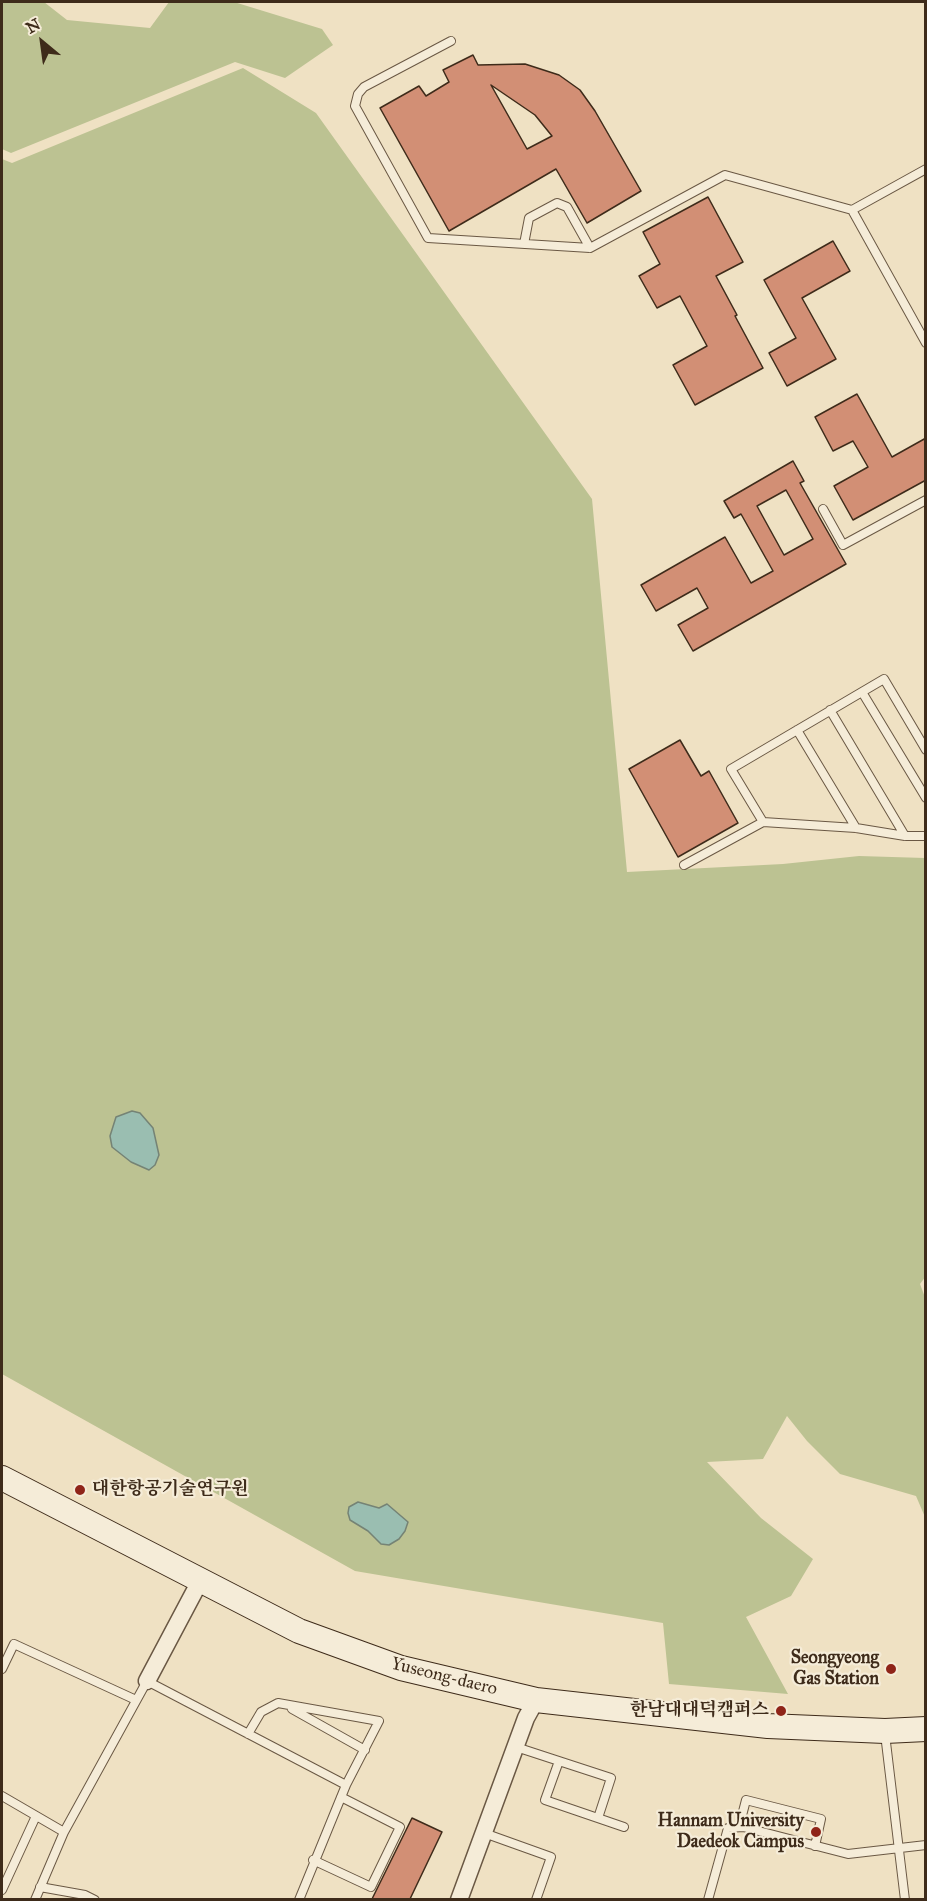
<!DOCTYPE html>
<meta charset="utf-8">
<style>
body{margin:0}
#map{position:relative;width:927px;height:1901px;overflow:hidden;background:#efe1c3;font-family:"IM FELL Great Primer",serif}
canvas{display:block}
.frame{position:absolute;inset:0;border:3px solid #3e2b1a;pointer-events:none}
.north{position:absolute;left:12px;top:12px;width:60px;height:60px;-webkit-text-stroke:4px #f5ecd8;paint-order:stroke;rotate:331deg;font-size:16px;font-weight:700;line-height:24px;text-align:center;color:#3e2b1a}
.north::after{content:'';display:block;margin:auto;width:21px;height:27px;background:#3e2b1a;clip-path:polygon(50% 0,100% 100%,50% 72%,0 100%)}
</style>
<div id="map">
<canvas width="927" height="1901"></canvas>
<div class="frame"></div>
<div class="north">N</div>
</div>
<script>
const g = document.querySelector('canvas').getContext('2d');
g.lineJoin = 'round';
function paint(path, color) {
  g.fillStyle = color;
  g.fill(path, 'evenodd');
}
function shape(rows) {
  const path = new Path2D();
  for (const r of rows) {
    path.moveTo(r[0], r[1]);
    for (let i = 2; i < r.length; i += 2) path.lineTo(r[i], r[i + 1]);
  }
  return path;
}
function trace(path, color, width, dash) {
  g.strokeStyle = color;
  g.lineWidth = width;
  g.lineCap = dash ? 'butt' : 'round';
  g.setLineDash(dash || []);
  g.stroke(path);
}
function write(font, color, halo, rows, align = 'center') {
  g.font = font + ' "IM FELL Great Primer","Noto Serif KR",serif';
  g.lineWidth = 4.5;
  g.setLineDash([]);
  g.textBaseline = 'middle';
  g.strokeStyle = halo;
  g.fillStyle = color;
  for (const [text, x, y, turn = 0] of rows) {
    g.save();
    g.translate(x, y);
    g.rotate((+turn || 0) * Math.PI / 180);
    g.textAlign = isNaN(turn) ? turn : align;
    if (halo) g.strokeText(text, 0, 0);
    g.fillText(text, 0, 0);
    g.restore();
  }
}
paint(shape([
 [2,2,44,2,67,20,150,28,169,2,234,2,322,29,333,45,285,78,235,62,11,153,2,149],
 [243,68,316,113,592,499,627,872,783,864,859,856,925,858,926,1276,920,1284,926,1300,925,1517,916,1496,840,1474,807,1441,787,1416,763,1459,707,1462,761,1518,813,1559,791,1596,746,1617,788,1694,669,1684,663,1623,355,1571,2,1374,2,159,12,163]
]), '#bcc292');
const water = shape([
 [132,1111,140,1113,153,1128,159,1155,155,1165,149,1170,131,1162,112,1147,110,1136,116,1117,132,1111],
 [358,1502,379,1508,387,1504,408,1522,405,1531,399,1539,389,1545,381,1544,368,1531,350,1520,348,1513,349,1507,358,1502]
]);
paint(water, '#9abeb1');
trace(water, '#758375', 1.5);
const building = shape([
 [473,55,478,65,525,64,559,75,580,90,595,111,641,191,587,223,556,169,449,231,380,108,419,86,426,96,449,82,443,70,473,55],
 [491,85,535,115,552,136,527,149,491,85],
 [708,197,743,262,716,276,737,315,735,316,763,368,695,405,673,365,707,346,680,296,657,308,639,276,660,264,643,232,708,197],
 [833,241,850,271,802,298,836,359,787,386,769,353,796,338,764,280,833,241],
 [857,394,892,457,926,438,926,480,853,520,834,486,868,467,853,441,833,451,815,417,857,394],
 [793,461,804,481,800,483,846,564,693,651,678,625,708,608,697,588,656,611,641,585,725,537,751,583,773,571,741,514,734,518,724,501,793,461],
 [786,490,813,539,784,555,757,506,786,490],
 [680,740,701,776,709,771,738,823,678,857,629,769,680,740],
 [412,1818,442,1832,410,1899,372,1899,412,1818]
]);
paint(building, '#d28f75');
trace(building, '#3e2b1a', 1.5);
const service = shape([
 [451,41,364,87,358,94,355,106,428,238,590,248,725,175,852,210,926,169],
 [852,210,926,343],
 [524,244,529,218,557,203,567,207,590,248],
 [823,509,843,545,926,500],
 [862,692,926,798],
 [830,710,905,836],
 [797,730,856,828],
 [763,822,731,769,884,679,926,750],
 [684,865,763,822,856,828,905,836,926,836],
 [2,1669,14,1644,136,1700],
 [292,1709,365,1750],
 [248,1734,261,1712,278,1703,379,1721,346,1785],
 [885,1734,905,1900],
 [516,1747,611,1778,598,1818],
 [559,1761,545,1800,624,1827],
 [2,1796,64,1832,147,1681,346,1785,299,1900],
 [739,1827,746,1800,821,1819,815,1846],
 [484,1833,551,1857,536,1900],
 [313,1860,371,1887,400,1827,341,1797],
 [40,1887,85,1895,95,1900],
 [2,1890,36,1816],
 [35,1900,64,1832],
 [708,1900,728,1828,743,1827,848,1854,926,1845]
]);
const minor = shape([
 [147,1681,200,1581],
 [459,1900,526,1718,536,1700]
]);
const secondary = shape([
 [2,1478,299,1631,401,1668,536,1700,768,1726,885,1731,926,1729]
]);
trace(service, '#6a5844', 10);
trace(minor, '#6a5844', 19);
trace(secondary, '#3e2b1a', 26);
trace(service, '#f5ecd8', 8);
trace(minor, '#f5ecd8', 16);
trace(secondary, '#f5ecd8', 24);
for (const [x, y, r, color] of [
 [80,1490,6,"#8f2418"],
 [891,1669,6,"#8f2418"],
 [781,1711,6,"#8f2418"],
 [816,1832,6,"#8f2418"]
]) {
  const dot = new Path2D();
  dot.arc(x, y, r, 0, 2 * Math.PI);
  g.fillStyle = color;
  g.fill(dot);
  trace(dot, '#f5ecd8', 2);
}
write('bold 18px', '#3e2b1a', '#f5ecd8', [
 ["대한항공기술연구원",92,1490,"left"],
 ["Seongyeong",879,1659],
 ["Gas Station",879,1680],
 ["한남대대덕캠퍼스",769,1711],
 ["Hannam University",804,1822],
 ["Daedeok Campus",804,1843]
], 'right');
write('18px', '#3e2b1a', '#f5ecd8', [
 ["Yuseong-daero",444,1677,14]
]);
</script>
